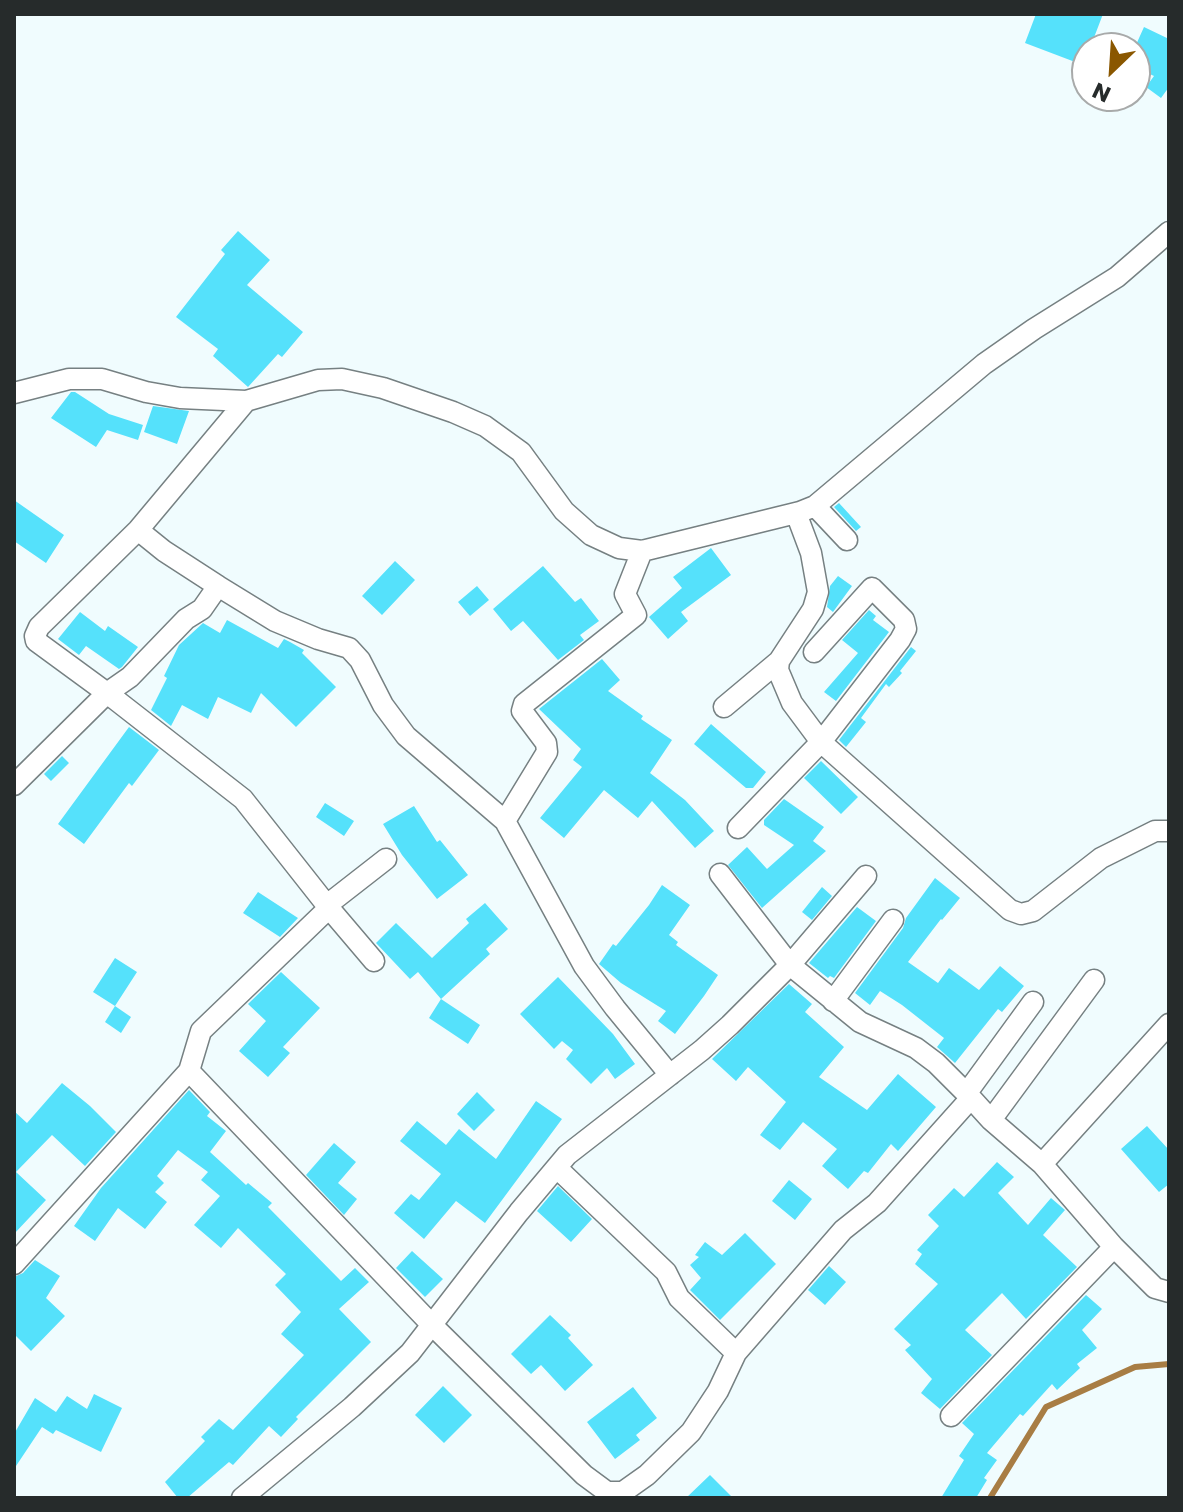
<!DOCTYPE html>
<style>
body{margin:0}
#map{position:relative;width:1183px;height:1512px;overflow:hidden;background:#f0fcfe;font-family:Poppins,sans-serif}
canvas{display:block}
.frame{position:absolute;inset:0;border:16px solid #262b2b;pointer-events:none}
.north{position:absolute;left:1071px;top:32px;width:80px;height:80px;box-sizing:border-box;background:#fff;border:2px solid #a8aaaa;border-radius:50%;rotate:205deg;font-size:22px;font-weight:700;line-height:32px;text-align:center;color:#262b2b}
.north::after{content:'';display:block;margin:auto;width:28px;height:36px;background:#8a5700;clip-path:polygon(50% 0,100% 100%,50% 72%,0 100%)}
</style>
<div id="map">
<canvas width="1183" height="1512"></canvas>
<div class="frame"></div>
<div class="north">N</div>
</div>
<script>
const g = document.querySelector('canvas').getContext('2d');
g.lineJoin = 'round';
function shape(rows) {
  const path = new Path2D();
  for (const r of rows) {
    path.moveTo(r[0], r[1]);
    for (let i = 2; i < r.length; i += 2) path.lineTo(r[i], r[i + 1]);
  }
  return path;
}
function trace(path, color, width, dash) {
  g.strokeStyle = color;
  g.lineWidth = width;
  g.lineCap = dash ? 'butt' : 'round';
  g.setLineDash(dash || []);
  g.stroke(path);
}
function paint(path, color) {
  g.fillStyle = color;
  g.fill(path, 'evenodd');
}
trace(shape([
 [990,1498,1046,1407,1135,1367,1169,1364]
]), '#a87d44', 6);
paint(shape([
 [1036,14,1103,14,1090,48,1087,48,1083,65,1025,43],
 [1144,27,1169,39,1169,87,1161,98,1146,87,1154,76,1135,67,1135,47],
 [238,231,270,260,247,285,303,332,282,357,278,354,248,387,213,356,218,349,176,317,225,254,221,250],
 [71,392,75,392,109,414,143,425,138,440,107,430,96,447,51,418],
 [153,406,189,411,177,444,144,432],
 [14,500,64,535,46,563,14,541],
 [839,503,861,527,856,531,834,507],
 [711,548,731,575,681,612,688,621,668,639,649,617,682,588,673,577],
 [395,561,415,580,382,615,362,596],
 [543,566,575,602,581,598,599,621,580,635,584,640,558,660,523,621,511,631,493,609],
 [838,576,852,586,833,612,827,607,830,586],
 [477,586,489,600,470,616,458,602],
 [869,610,876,616,873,620,889,632,836,701,824,692,858,653,842,640],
 [80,612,105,631,108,626,138,647,122,667,119,669,86,646,79,655,58,639],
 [227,620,278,648,284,639,290,642,304,650,302,653,336,687,296,727,261,693,251,713,218,697,208,719,182,705,171,726,151,710,167,678,164,676,179,645,203,623,220,633],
 [911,647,916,651,900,671,902,673,889,687,886,684,861,718,866,722,846,747,839,740],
 [602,659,620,680,608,691,643,716,641,719,672,740,650,773,685,800,714,831,695,848,652,801,638,818,604,790,564,838,540,818,582,767,573,760,581,749,539,709],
 [711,724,766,772,753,788,746,788,694,744],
 [129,727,159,750,132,786,129,783,84,844,58,824],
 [62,756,69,763,51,781,44,774],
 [821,761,858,797,841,814,804,778],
 [784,799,824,827,813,841,826,851,762,908,728,865,747,847,767,869,794,845,764,825,764,820],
 [325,803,354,821,344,836,316,817],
 [414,806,437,842,440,840,468,875,437,899,402,855,383,824],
 [935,878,960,898,942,920,941,919,908,962,938,983,949,968,979,990,1000,966,1024,986,1002,1012,998,1009,955,1063,937,1047,944,1038,902,1005,880,991,870,1005,855,993,903,928,906,918],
 [662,885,690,905,669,935,678,942,676,945,718,975,704,996,675,1034,658,1021,666,1011,621,983,599,964,613,944,616,946,649,905],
 [822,887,832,896,812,920,802,912],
 [258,892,298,918,280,937,243,913],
 [485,903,508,929,486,949,490,954,441,999,418,972,410,979,376,943,396,923,432,958,469,923,466,919],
 [857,907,876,921,834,978,830,976,828,978,809,963],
 [115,958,137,972,115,1006,93,992],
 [281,972,320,1008,283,1047,290,1053,268,1077,239,1051,266,1021,248,1004],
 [558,977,613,1034,635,1064,615,1079,607,1068,591,1084,566,1059,573,1050,562,1041,554,1049,520,1014],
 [789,984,812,1004,805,1012,844,1047,819,1077,867,1110,898,1074,936,1107,898,1151,891,1144,868,1173,864,1171,848,1189,822,1166,837,1149,803,1122,780,1150,760,1135,786,1102,748,1067,736,1081,712,1059],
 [441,999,480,1025,468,1044,429,1018],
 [115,1006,131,1017,121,1033,105,1022],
 [62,1083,90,1106,116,1132,85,1166,52,1135,16,1172,46,1200,14,1234,14,1111,27,1123],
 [189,1090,210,1112,207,1116,226,1131,210,1152,246,1185,248,1183,272,1203,268,1207,341,1281,355,1268,369,1282,339,1309,371,1342,296,1417,298,1419,281,1437,269,1426,233,1465,229,1462,187,1498,178,1498,165,1482,205,1441,201,1437,219,1419,233,1430,304,1355,281,1334,301,1312,275,1285,286,1274,238,1228,221,1248,194,1225,220,1196,201,1180,208,1172,178,1150,157,1176,164,1183,155,1192,167,1202,145,1229,118,1208,95,1241,74,1226,101,1188],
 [477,1092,495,1110,474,1131,457,1114],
 [536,1101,562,1119,485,1223,456,1201,424,1239,394,1213,411,1194,419,1200,441,1174,400,1141,417,1121,446,1145,459,1129,496,1159],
 [1147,1126,1169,1150,1169,1184,1159,1192,1121,1149],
 [334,1143,356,1162,338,1183,357,1199,344,1215,306,1175],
 [997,1162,1014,1177,998,1193,1028,1225,1051,1198,1065,1210,1043,1235,1077,1267,1026,1319,1002,1293,965,1330,992,1355,940,1409,921,1393,932,1379,905,1350,911,1345,894,1329,938,1284,915,1264,922,1254,917,1250,939,1226,928,1215,954,1188,964,1197],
 [789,1180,812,1199,795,1220,772,1201],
 [558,1186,592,1219,571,1242,537,1211],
 [745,1233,776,1264,720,1320,690,1290,701,1278,690,1265,699,1257,695,1255,705,1242,722,1255],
 [412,1251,443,1279,425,1297,396,1268],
 [35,1260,60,1276,46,1298,65,1316,31,1351,14,1334,14,1277,23,1273],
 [829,1266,846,1282,825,1305,808,1290],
 [1086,1295,1102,1309,1082,1330,1097,1348,1077,1364,1080,1368,1057,1390,1052,1384,1023,1416,1020,1414,987,1453,997,1460,984,1478,987,1480,976,1498,941,1498,964,1460,959,1456,974,1434,962,1423],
 [550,1315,571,1335,568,1338,593,1365,565,1391,541,1365,531,1374,511,1354],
 [443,1386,472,1415,444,1443,415,1415],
 [633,1387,657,1418,636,1435,640,1440,615,1459,587,1422],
 [94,1394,122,1408,101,1452,56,1430,53,1434,42,1427,14,1469,14,1434,35,1398,56,1412,67,1396,87,1409],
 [710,1475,733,1498,686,1498]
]), '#55e1fb');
const minor = shape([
 [14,393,69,379,102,379,146,392,180,398,246,401],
 [815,506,847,540],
 [138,530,164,551,218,586],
 [642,551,625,594,636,615,524,704,522,711,546,743,547,752,505,821,584,966,615,1008,670,1075],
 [814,652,872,588,904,620,906,629,900,640,821,742,1010,910,1021,914,1033,911,1101,858,1155,831,1169,831],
 [724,707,779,661],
 [14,785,107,693,36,641,35,636,39,627,138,530,246,401,318,380,342,379,383,388,453,412,485,426,521,452,564,511,591,535,619,548,642,551,800,512,815,506,984,364,1034,329,1117,277,1169,232],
 [738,828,821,742,792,703,778,670,779,661,813,609,818,592,811,553,796,513],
 [327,905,386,859],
 [329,908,374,961],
 [833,1001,893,920],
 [189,1071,201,1031,329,908,243,799,107,693,130,677,186,619,202,609,218,586,275,621,318,639,349,648,360,660,383,705,406,736,505,821],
 [966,1094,1033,1002],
 [971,1098,991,1120,1042,1164,1169,1024],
 [991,1120,1094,980],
 [1042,1164,1114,1247,1155,1288,1169,1292],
 [557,1168,666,1272,679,1298,736,1353],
 [14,1264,189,1071,432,1325,584,1475,607,1492,623,1492,647,1475,691,1432,718,1391,736,1353,843,1230,877,1203,971,1098,936,1063,916,1048,860,1022,790,965,720,874],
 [951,1416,1114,1247],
 [242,1498,352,1407,410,1353,519,1212,567,1155,702,1050,730,1025,790,965,866,876]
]);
trace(minor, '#768082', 23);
trace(minor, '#fff', 20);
</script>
